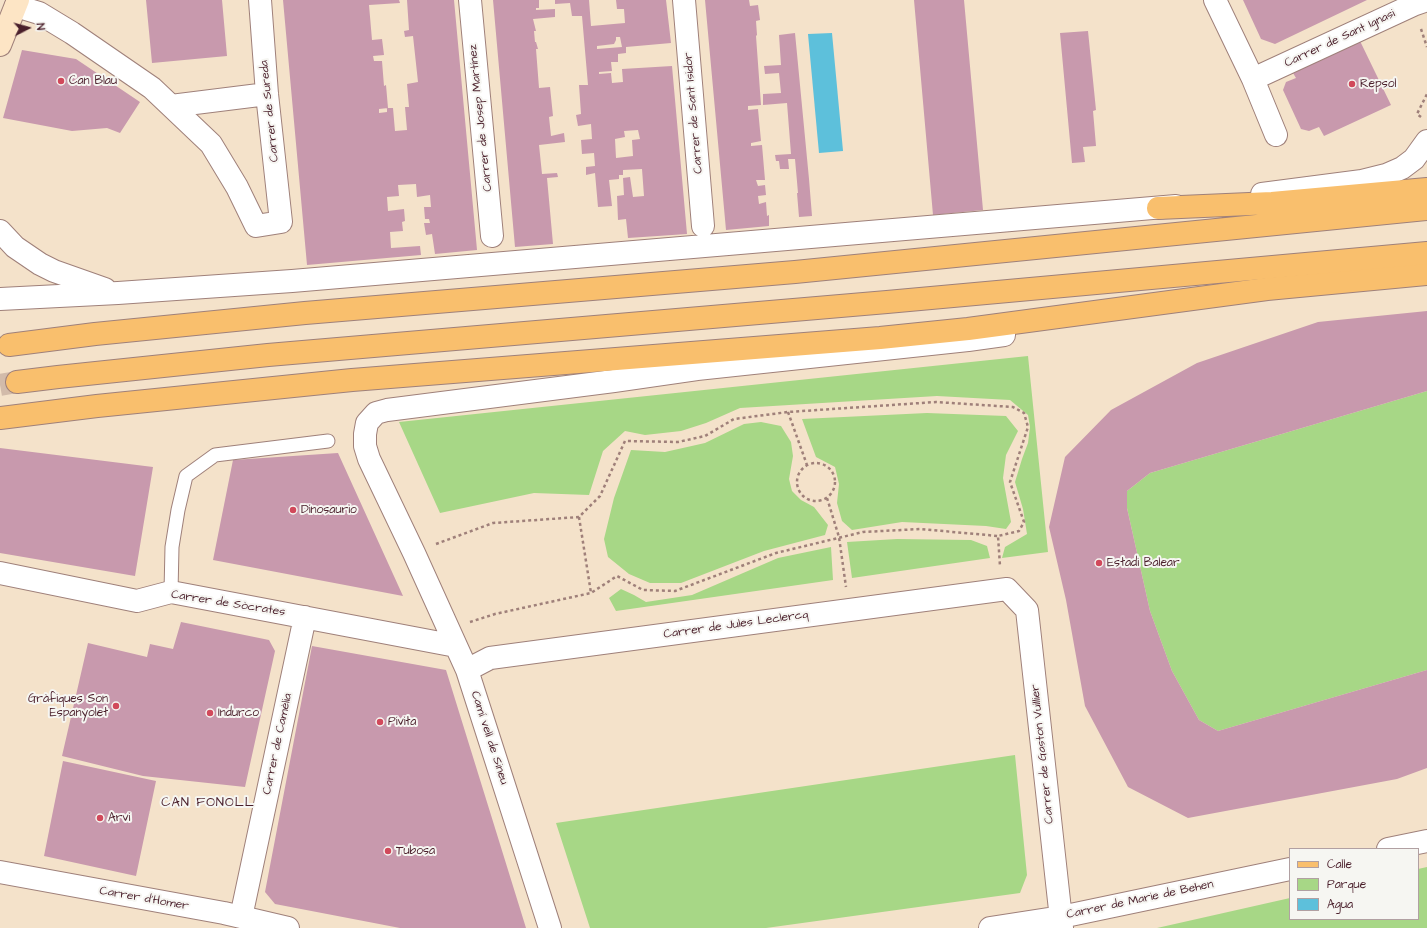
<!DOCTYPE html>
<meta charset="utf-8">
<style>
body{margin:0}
#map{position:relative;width:1427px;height:928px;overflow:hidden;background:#f4e2ca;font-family:"Architects Daughter",sans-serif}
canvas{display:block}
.legend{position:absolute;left:1289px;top:848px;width:130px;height:72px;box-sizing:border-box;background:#f6f6f2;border:1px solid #b1a0a2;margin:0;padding:5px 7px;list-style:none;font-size:12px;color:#4a1f2b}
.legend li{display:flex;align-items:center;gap:8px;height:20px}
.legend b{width:20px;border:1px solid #b1a0a2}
.north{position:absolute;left:8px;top:8px;width:40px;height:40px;-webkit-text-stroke:3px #f6f6f2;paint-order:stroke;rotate:84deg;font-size:11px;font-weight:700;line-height:16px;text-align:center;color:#4a1f2b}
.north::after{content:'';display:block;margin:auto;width:14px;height:18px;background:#4a1f2b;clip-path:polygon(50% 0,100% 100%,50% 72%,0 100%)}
</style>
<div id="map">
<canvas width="1427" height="928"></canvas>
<ul class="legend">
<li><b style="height:5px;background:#f9bf6d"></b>Calle</li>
<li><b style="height:11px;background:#a7d786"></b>Parque</li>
<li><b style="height:11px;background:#5dc0db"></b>Agua</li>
</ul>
<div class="north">N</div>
</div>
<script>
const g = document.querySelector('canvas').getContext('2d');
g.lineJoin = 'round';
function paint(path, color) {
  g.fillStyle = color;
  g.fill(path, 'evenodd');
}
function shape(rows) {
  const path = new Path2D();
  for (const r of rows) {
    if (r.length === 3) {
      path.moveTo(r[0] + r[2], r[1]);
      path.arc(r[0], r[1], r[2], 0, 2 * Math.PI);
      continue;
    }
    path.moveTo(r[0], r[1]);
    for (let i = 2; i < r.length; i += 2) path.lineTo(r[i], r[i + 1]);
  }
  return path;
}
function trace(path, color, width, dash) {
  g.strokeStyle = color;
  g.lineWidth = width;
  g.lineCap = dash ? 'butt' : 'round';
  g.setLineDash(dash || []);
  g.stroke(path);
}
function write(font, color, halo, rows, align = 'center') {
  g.font = font + ' "Architects Daughter",sans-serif';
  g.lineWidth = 4;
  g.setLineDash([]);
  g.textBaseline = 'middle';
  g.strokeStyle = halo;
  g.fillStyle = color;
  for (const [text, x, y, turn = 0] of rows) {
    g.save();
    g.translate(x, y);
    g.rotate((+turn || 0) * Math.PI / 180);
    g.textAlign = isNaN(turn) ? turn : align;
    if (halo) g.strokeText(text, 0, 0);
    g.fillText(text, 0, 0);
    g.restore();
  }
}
paint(shape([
 [1028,356,1048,552,1002,558,1005,547,1027,534,1023,509,1015,482,1022,459,1028,443,1030,427,1028,415,1010,400,937,396,740,408,706,423,681,431,645,435,625,431,603,451,589,495,534,493,440,513,399,422],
 [1427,391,1427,670,1218,731,1199,720,1172,671,1150,611,1127,508,1127,491,1150,473],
 [927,413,1006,416,1018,431,1006,455,1003,478,1011,522,1006,529,986,526,902,522,852,530,842,521,837,503,839,484,835,467,816,457,802,419],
 [761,422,781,426,791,442,793,456,789,479,792,491,801,500,814,507,828,525,825,535,764,551,681,583,650,583,629,574,608,557,604,539,614,498,631,450,665,452,705,443,744,424],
 [897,539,971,540,987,546,990,558,852,578,847,542],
 [831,547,833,580,616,611,609,598,621,589,634,595,646,602,692,595,778,558],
 [1015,755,1027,875,1020,893,766,928,590,928,556,823],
 [1427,867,1427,928,1157,928,1290,898,1290,919,1418,919,1418,869]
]), '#a7d786');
paint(shape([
 [832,33,843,151,819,153,808,34]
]), '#5dc0db');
paint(shape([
 [146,0,222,0,227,56,152,63],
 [283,0,399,0,400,3,369,5,372,40,382,39,384,55,373,56,374,61,382,61,384,86,386,85,388,108,379,109,379,113,387,112,387,108,393,108,395,131,407,130,405,107,409,107,407,84,418,82,413,36,405,37,404,31,409,30,407,0,454,0,477,250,435,254,432,234,426,235,424,223,430,223,429,219,425,219,424,207,431,207,430,195,417,197,416,184,398,185,399,196,387,197,388,211,404,209,405,221,402,222,403,231,390,232,391,248,420,246,421,255,307,265],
 [493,0,539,0,539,8,536,8,536,10,555,9,555,17,533,19,536,31,534,31,535,42,536,42,538,49,536,49,539,88,550,87,553,116,549,117,551,136,564,133,565,142,539,145,542,174,557,173,558,177,547,178,553,244,515,247],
 [555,0,589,0,591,26,625,23,624,9,617,9,616,0,666,0,671,43,626,47,626,53,618,54,618,62,611,62,612,71,599,72,599,74,611,73,612,83,623,82,622,69,672,66,687,234,628,238,626,219,618,220,617,196,624,195,623,178,630,177,633,197,644,196,642,169,623,170,623,175,619,175,619,179,609,180,612,206,598,207,595,173,586,175,586,167,595,166,594,153,582,154,581,140,592,139,591,124,578,126,576,115,581,114,579,85,588,85,582,16,572,16,570,3,555,4],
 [616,37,620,37,622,47,597,49,597,46,614,44,616,40],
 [638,130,640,139,632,140,633,156,616,158,615,139,625,137,624,131],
 [705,0,749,0,750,6,758,5,760,20,756,21,757,35,756,36,761,105,748,106,748,110,758,109,761,141,751,143,751,146,762,145,765,180,756,180,758,186,765,185,766,195,758,196,759,204,766,202,767,216,769,215,769,226,726,230],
 [914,0,964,0,983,210,933,215],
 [1243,0,1367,0,1275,44,1261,39],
 [1088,31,1096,110,1093,111,1096,146,1083,147,1085,162,1072,163,1060,33],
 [795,33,809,179,812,216,799,217,797,193,798,193,795,159,788,159,789,169,780,169,779,161,776,161,775,155,791,154,787,103,763,105,763,94,781,93,779,73,765,74,764,66,781,65,779,35],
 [1360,41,1391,105,1324,136,1319,127,1309,131,1301,129,1283,90,1286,82,1296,78,1293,73],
 [22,50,76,59,140,102,120,133,107,128,72,131,3,118],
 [1427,311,1427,391,1150,473,1127,491,1127,508,1150,611,1172,671,1199,720,1218,731,1427,670,1427,768,1397,779,1188,818,1128,787,1085,706,1066,600,1049,527,1065,457,1111,410,1197,363,1318,322],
 [0,448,153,467,135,576,0,553],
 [338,453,403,596,213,560,233,460],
 [181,622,269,640,275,651,245,787,143,776,62,756,88,643,147,657,150,644,173,649],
 [312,646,446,670,526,928,400,928,275,904,265,892],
 [63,761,156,781,136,876,44,856]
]), '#c899ad');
trace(shape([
 [0,385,17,382]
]), '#d2bbaa', 22, [22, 11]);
const lane = shape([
 [171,592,172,547,178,510,186,476,215,455,328,441]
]);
const street = shape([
 [470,0,492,236],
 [684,0,703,226],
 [1215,0,1253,79,1276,135],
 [16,6,39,13,72,33,152,88,171,106,211,144,237,187,256,226,281,222,267,94,260,0],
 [1253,79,1413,5,1427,0],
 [171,106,267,94],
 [1262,194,1362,181,1386,175,1402,168,1414,159,1427,141],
 [0,231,15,247,40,264,54,271,105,289],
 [0,299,118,293,292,281,1176,206],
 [0,573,137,601,171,592,456,646],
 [467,670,490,658,1007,589,1027,610,1062,928],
 [1388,849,1427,841],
 [0,872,224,913,288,928],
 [241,917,305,617],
 [550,928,467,670,414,553,369,459,365,446,365,434,367,423,376,413,387,410,614,381,697,369,968,340,1004,335],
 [990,928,1061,917,1290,869]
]);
const secondary = shape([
 [0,45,18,0]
]);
const primary = shape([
 [0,418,97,406,352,380,880,338,968,329,1267,289,1427,274]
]);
const highway = shape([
 [1158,208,1272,203,1427,189],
 [9,345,95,334,305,313,795,272,1427,209],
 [17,382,58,377,268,355,887,302,1427,253]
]);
trace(lane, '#9f807a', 15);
trace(street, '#9f807a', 24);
trace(secondary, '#9f807a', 24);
trace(primary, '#9f807a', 24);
trace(highway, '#9f807a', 24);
trace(shape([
 [1421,29,1427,47],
 [1421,117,1417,114,1427,94],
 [788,412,807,465],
 [816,482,19],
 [827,498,839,537,846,587],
 [579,517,591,593],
 [436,544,493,523,579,517,600,496,625,441,678,442,705,436,734,419,788,412,936,402,1013,407,1024,413,1028,427,1010,482,1024,522,1019,531,998,536,1000,566],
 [470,622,495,614,591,593,617,576,643,590,675,591,776,553,863,532,920,529,998,536]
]), '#9f807a', 2.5, [3, 3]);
trace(lane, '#fff', 13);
trace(street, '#fff', 22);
trace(secondary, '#fde5c5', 22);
trace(primary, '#f9bf6d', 22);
trace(highway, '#f9bf6d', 22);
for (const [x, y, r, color] of [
 [61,81,4,"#d1495b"],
 [1352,84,4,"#d1495b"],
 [293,510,4,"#d1495b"],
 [1099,563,4,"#d1495b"],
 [116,706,4,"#d1495b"],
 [210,713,4,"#d1495b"],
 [380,722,4,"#d1495b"],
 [100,818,4,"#d1495b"],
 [388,851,4,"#d1495b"]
]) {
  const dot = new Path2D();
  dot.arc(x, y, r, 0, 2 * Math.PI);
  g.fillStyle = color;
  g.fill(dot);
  trace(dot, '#f6f6f2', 1.5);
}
write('12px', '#4a1f2b', '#f6f6f2', [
 ["Carrer de Sant Ignasi",1340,39,-25],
 ["Carrer de Sureda",270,111,-96],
 ["Carrer de Sant Isidor",694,113,-95],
 ["Carrer de Josep Martínez",481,118,-96],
 ["Carrer de Sòcrates",228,604,9],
 ["Carrer de Jules Leclercq",736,625,-8],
 ["Camí vell de Sineu",489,738,72],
 ["Carrer de Camèlia",278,744,-78],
 ["Carrer de Gaston Vuillier",1043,754,-96],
 ["Carrer d'Homer",144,899,10],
 ["Carrer de Marie de Behen",1140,900,-12]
]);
write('12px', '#4a1f2b', '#f6f6f2', [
 ["Can Blau",69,81],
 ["Repsol",1360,84],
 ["Dinosaurio",301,510],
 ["Estadi Balear",1107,563],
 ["Gràfiques Son",108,699,"right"],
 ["Espanyolet",108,713,"right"],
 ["Indurco",218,713],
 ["Pivita",388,722],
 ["Arvi",108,818],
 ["Tubosa",396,851]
], 'left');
g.letterSpacing = '1px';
write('13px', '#4a1f2b', '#f6f6f2', [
 ["CAN FONOLL",208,803]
]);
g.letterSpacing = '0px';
</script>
